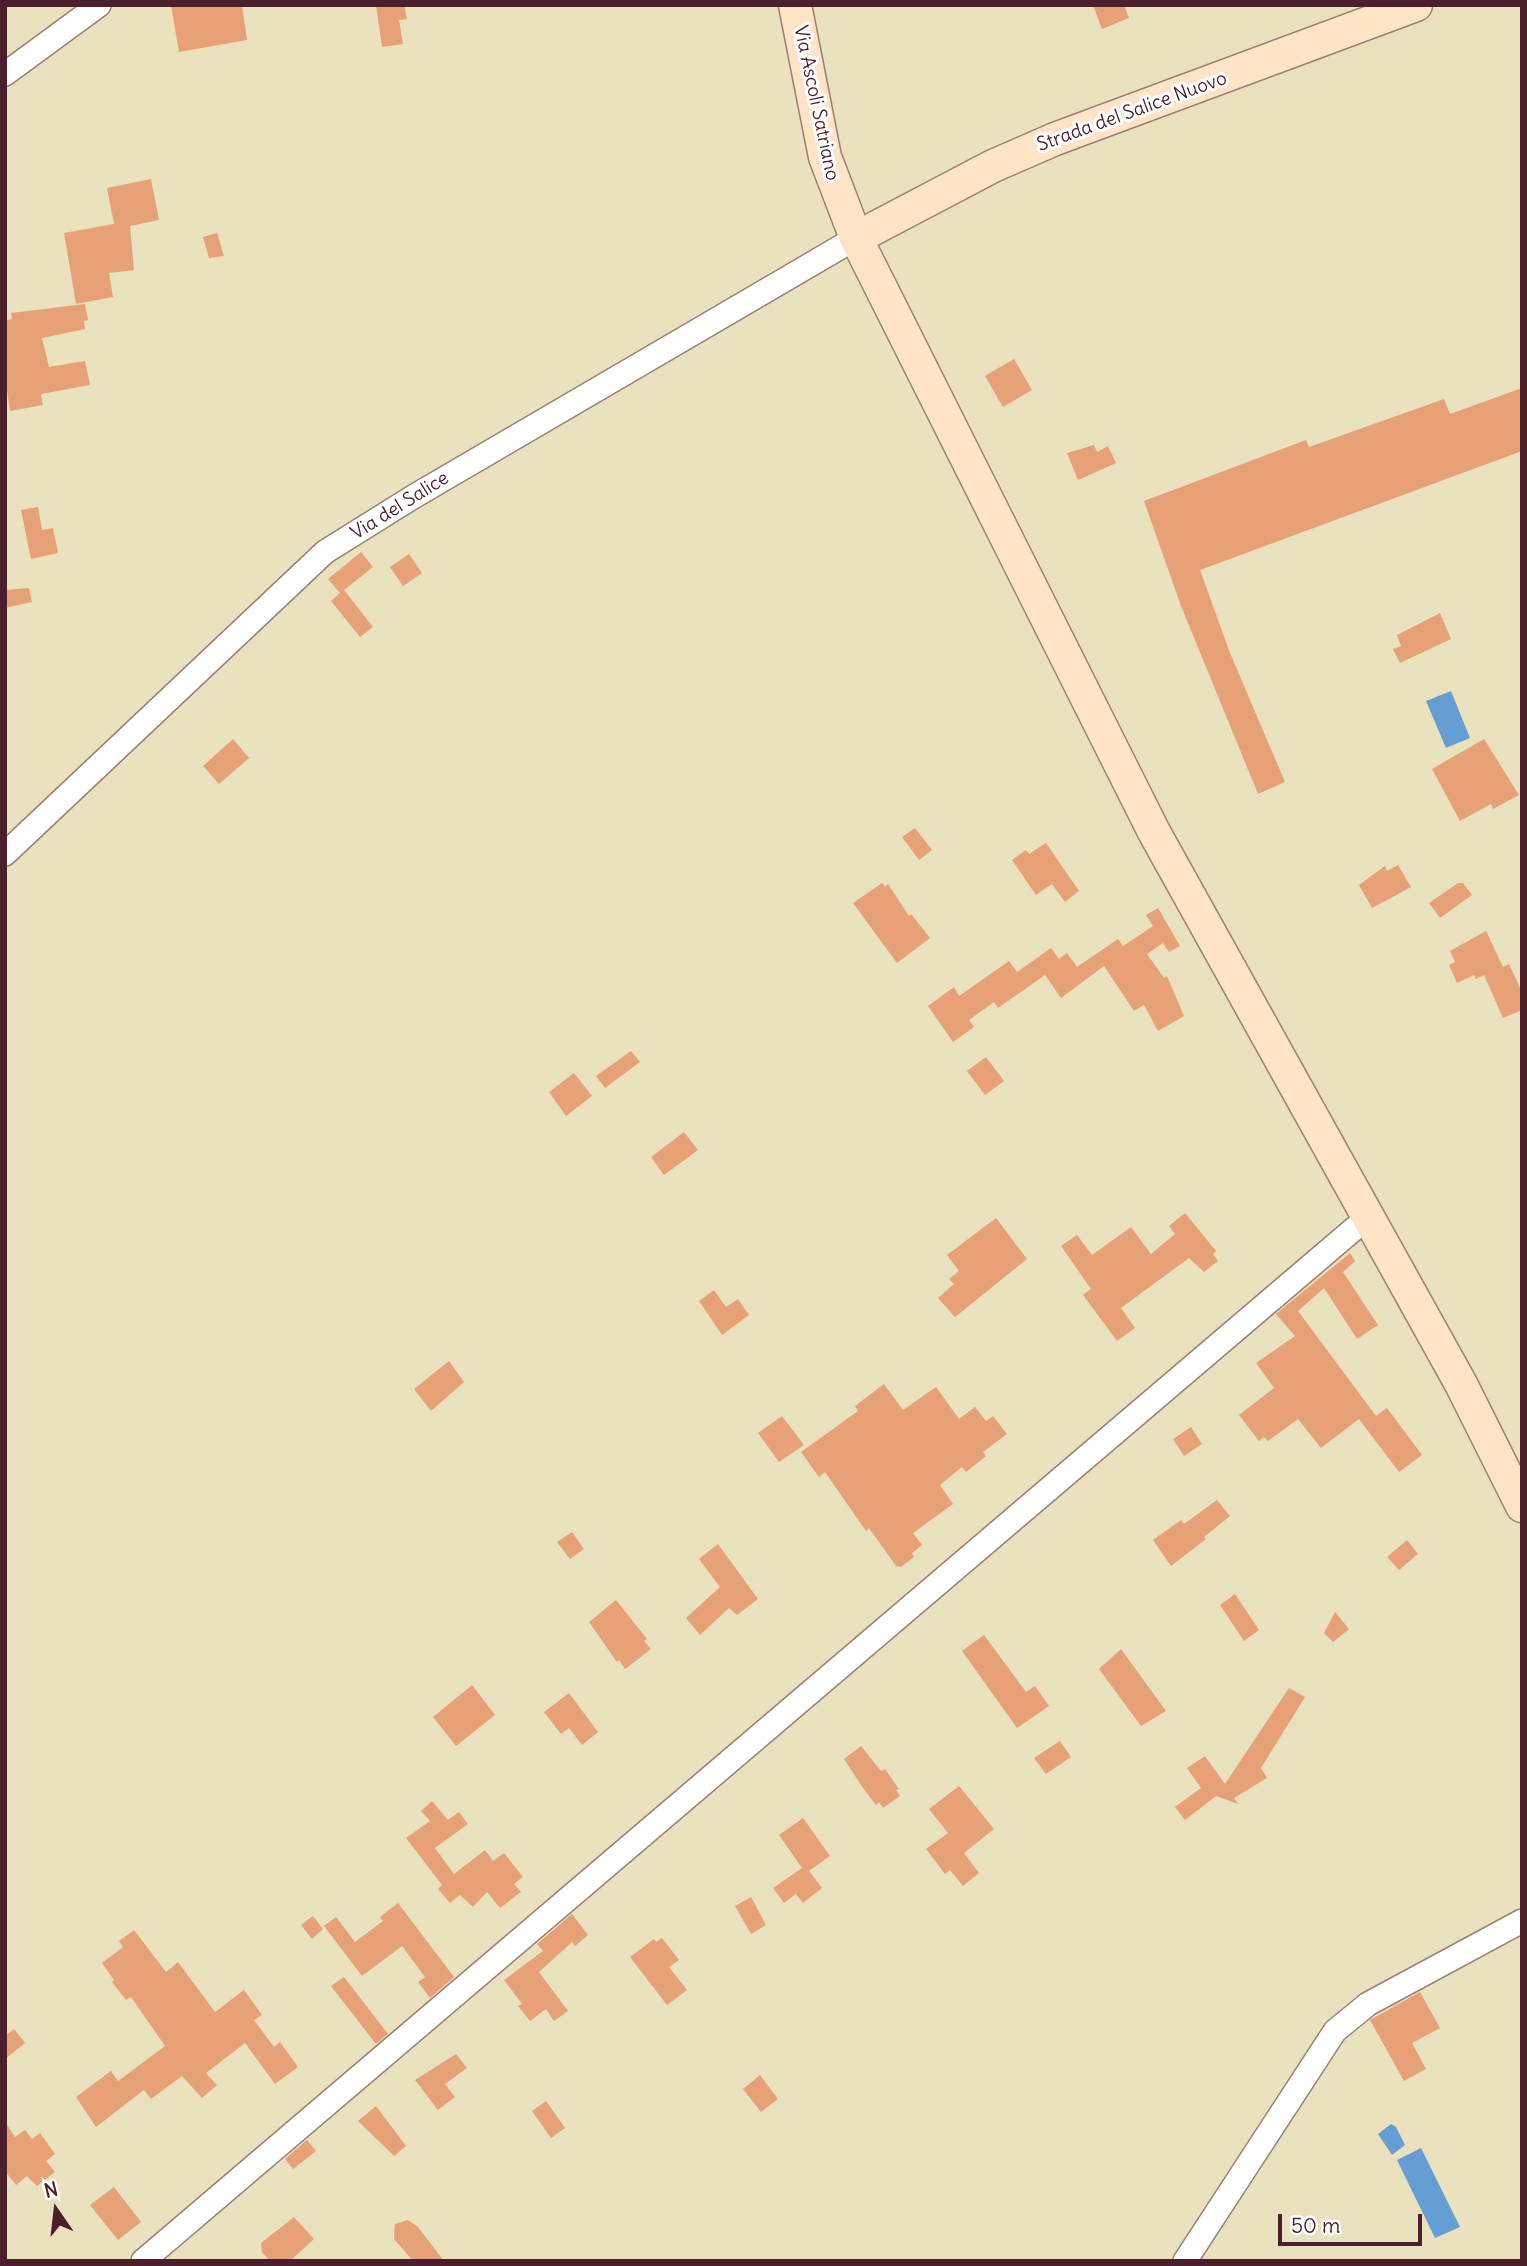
<!DOCTYPE html>
<style>
body{margin:0}
#map{position:relative;width:1527px;height:2266px;overflow:hidden;background:#eae1be;font-family:Delius,sans-serif}
canvas{display:block}
.frame{position:absolute;inset:0;border:7px solid #4a1f2b;pointer-events:none}
.north{position:absolute;left:21px;top:2175px;width:70px;height:70px;-webkit-text-stroke:5px #fff;paint-order:stroke;rotate:346deg;font-size:19px;font-weight:700;line-height:28px;text-align:center;color:#4a1f2b}
.north::after{content:'';display:block;margin:auto;width:24px;height:32px;background:#4a1f2b;clip-path:polygon(50% 0,100% 100%,50% 72%,0 100%)}
.scale{position:absolute;left:1278px;top:2214px;width:144px;height:32px;box-sizing:border-box;border:4px solid #4a1f2b;border-top:0;padding-left:9px;font-size:21px;line-height:24px;white-space:nowrap;color:#4a1f2b;-webkit-text-stroke:5px #fff;paint-order:stroke}
</style>
<div id="map">
<canvas width="1527" height="2266"></canvas>
<div class="frame"></div>
<div class="north">N</div>
<div class="scale">50 m</div>
</div>
<script>
const g = document.querySelector('canvas').getContext('2d');
g.lineJoin = 'round';
function paint(path, color) {
  g.fillStyle = color;
  g.fill(path, 'evenodd');
}
function shape(rows) {
  const path = new Path2D();
  for (const r of rows) {
    path.moveTo(r[0], r[1]);
    for (let i = 2; i < r.length; i += 2) path.lineTo(r[i], r[i + 1]);
  }
  return path;
}
function trace(path, color, width, dash) {
  g.strokeStyle = color;
  g.lineWidth = width;
  g.lineCap = dash ? 'butt' : 'round';
  g.setLineDash(dash || []);
  g.stroke(path);
}
function write(font, color, halo, rows, align = 'center') {
  g.font = font + ' Delius,sans-serif';
  g.lineWidth = 6;
  g.setLineDash([]);
  g.textBaseline = 'middle';
  g.strokeStyle = halo;
  g.fillStyle = color;
  for (const [text, x, y, turn = 0] of rows) {
    g.save();
    g.translate(x, y);
    g.rotate((+turn || 0) * Math.PI / 180);
    g.textAlign = isNaN(turn) ? turn : align;
    if (halo) g.strokeText(text, 0, 0);
    g.fillText(text, 0, 0);
    g.restore();
  }
}
paint(shape([
 [1451,691,1470,738,1446,748,1426,701],
 [1391,2124,1396,2127,1405,2145,1392,2155,1378,2134],
 [1421,2148,1460,2227,1435,2238,1397,2160]
]), '#649ed3');
paint(shape([
 [171,5,242,5,247,40,179,52],
 [376,5,404,5,407,19,399,20,403,44,382,47],
 [1093,5,1124,5,1129,18,1102,29],
 [151,179,159,220,130,226,134,270,109,273,113,297,76,304,64,233,114,224,107,188],
 [217,233,224,256,209,258,203,237],
 [85,304,88,320,84,321,85,329,42,338,49,367,85,361,90,385,41,394,43,405,10,411,5,377,5,321,12,319,11,313],
 [1014,359,1032,390,1003,407,985,376],
 [1522,388,1522,451,1200,570,1230,653,1285,782,1258,794,1181,606,1144,501,1306,440,1309,447,1444,399,1450,414],
 [1094,445,1097,452,1108,446,1116,463,1078,480,1067,453],
 [38,507,42,530,53,528,58,553,31,559,21,510],
 [361,552,373,567,344,590,373,627,360,637,331,601,340,593,328,579],
 [409,554,422,573,403,586,390,567],
 [29,588,32,602,5,608,5,590],
 [1440,613,1451,639,1400,663,1393,649,1401,646,1397,635],
 [233,739,249,758,219,784,203,766],
 [1484,739,1519,795,1493,809,1491,804,1460,821,1432,769],
 [915,828,932,850,919,860,902,837],
 [1046,843,1079,891,1065,902,1052,884,1036,895,1012,860,1026,850,1029,854],
 [1398,865,1411,887,1372,908,1359,885,1385,866,1387,871],
 [882,883,885,887,888,884,909,916,911,914,930,938,897,963,853,903],
 [1458,883,1463,883,1472,895,1440,918,1429,903],
 [1158,908,1180,946,1169,952,1163,943,1147,954,1164,978,1167,976,1184,1016,1158,1031,1144,1005,1134,1011,1104,966,1061,998,1045,975,998,1008,994,1002,969,1020,974,1027,953,1042,928,1006,954,987,959,996,1009,961,1017,972,1051,948,1059,959,1067,953,1077,967,1118,939,1123,946,1153,926,1146,915],
 [1486,931,1503,967,1509,964,1522,992,1522,1010,1503,1018,1484,975,1476,979,1474,975,1457,983,1449,965,1455,962,1450,951],
 [631,1051,640,1062,605,1088,596,1076],
 [986,1057,1004,1081,985,1095,967,1071],
 [574,1073,592,1096,566,1116,549,1092],
 [684,1132,698,1150,664,1175,651,1157],
 [1185,1213,1216,1251,1213,1254,1218,1261,1204,1272,1189,1258,1121,1308,1135,1328,1117,1341,1083,1295,1091,1289,1061,1246,1077,1235,1092,1255,1131,1227,1151,1254,1175,1234,1169,1226],
 [996,1218,1027,1259,955,1317,938,1298,954,1284,949,1279,959,1271,947,1255],
 [1350,1253,1355,1261,1343,1272,1378,1325,1357,1339,1324,1288,1298,1311,1376,1416,1387,1408,1422,1455,1399,1472,1359,1419,1321,1448,1298,1419,1268,1441,1264,1437,1259,1441,1239,1415,1274,1388,1256,1363,1295,1336,1276,1314],
 [714,1290,726,1307,738,1299,749,1315,722,1335,699,1301],
 [449,1361,464,1382,431,1411,414,1389],
 [884,1384,903,1410,936,1387,959,1419,975,1407,986,1421,993,1416,1007,1434,983,1452,986,1456,966,1472,962,1467,940,1485,953,1504,913,1533,922,1545,912,1553,914,1557,901,1567,896,1566,869,1528,866,1531,825,1472,819,1477,801,1452,858,1411,855,1406],
 [782,1416,804,1445,779,1462,758,1433],
 [1191,1427,1202,1444,1184,1456,1173,1439],
 [1217,1500,1230,1516,1204,1537,1206,1539,1171,1566,1153,1540,1181,1520,1184,1524],
 [572,1532,584,1549,570,1559,557,1542],
 [1407,1540,1418,1554,1399,1570,1387,1557],
 [718,1544,758,1599,737,1615,729,1608,700,1635,686,1618,720,1587,699,1559],
 [1235,1594,1259,1630,1244,1641,1220,1605],
 [616,1600,647,1639,644,1641,651,1649,625,1669,619,1660,617,1662,589,1622],
 [1335,1612,1349,1629,1333,1642,1324,1633],
 [984,1635,1026,1692,1035,1686,1049,1706,1017,1728,962,1651],
 [1121,1649,1166,1711,1141,1726,1099,1669],
 [472,1685,495,1715,456,1746,433,1717],
 [1289,1688,1305,1697,1261,1768,1267,1778,1234,1798,1238,1804,1216,1796,1185,1820,1175,1807,1201,1788,1187,1768,1205,1756,1225,1784],
 [569,1693,598,1732,582,1745,569,1728,561,1734,544,1712],
 [1060,1741,1071,1757,1046,1774,1034,1758],
 [861,1746,881,1771,885,1769,899,1789,896,1790,900,1796,883,1808,879,1802,876,1805,863,1788,844,1759],
 [959,1786,994,1829,964,1853,979,1873,963,1886,950,1870,945,1874,926,1849,948,1833,929,1809],
 [432,1801,448,1820,459,1812,468,1824,435,1848,454,1874,485,1850,493,1861,504,1853,523,1877,514,1884,521,1892,500,1908,487,1892,473,1907,460,1895,450,1903,438,1889,442,1885,406,1838,430,1821,421,1811],
 [803,1818,830,1856,809,1871,822,1888,803,1903,796,1894,784,1903,773,1888,802,1868,779,1835],
 [751,1897,766,1925,751,1934,735,1906],
 [398,1903,454,1977,430,1998,418,1982,425,1977,402,1946,362,1976,324,1926,336,1917,355,1942,383,1921,380,1917],
 [572,1914,588,1935,575,1946,572,1942,539,1972,568,2011,554,2021,546,2009,530,2021,518,2006,522,2004,504,1980,543,1951,537,1944],
 [313,1916,323,1929,312,1939,301,1925],
 [134,1930,166,1972,178,1962,215,2012,244,1990,262,2015,254,2020,274,2047,280,2042,298,2067,275,2084,245,2043,206,2073,217,2085,202,2098,182,2076,151,2099,144,2090,96,2127,76,2097,111,2071,118,2081,165,2046,131,1997,126,2000,112,1982,114,1980,102,1963,123,1947,119,1941],
 [662,1938,679,1960,669,1967,687,1990,667,2005,630,1957,654,1939,656,1942],
 [344,1977,388,2034,376,2044,331,1986],
 [1420,1992,1440,2028,1412,2043,1426,2069,1404,2081,1370,2020],
 [14,2029,25,2043,5,2059,5,2036],
 [456,2054,467,2068,445,2084,455,2097,438,2110,415,2080],
 [760,2075,778,2099,761,2112,743,2089],
 [546,2101,565,2128,551,2138,532,2111],
 [376,2106,406,2146,394,2156,358,2121],
 [5,2122,15,2137,25,2130,32,2139,40,2133,55,2154,46,2161,55,2172,37,2186,27,2176,16,2185,5,2171],
 [307,2140,316,2151,293,2169,285,2159],
 [114,2187,141,2222,118,2240,90,2205],
 [294,2217,314,2239,290,2261,270,2261,262,2252,261,2243],
 [408,2220,418,2227,444,2261,413,2261,394,2239,395,2224]
]), '#e6a176');
const street = shape([
 [5,74,99,5],
 [5,854,325,552,413,497,856,238],
 [143,2261,1368,1217],
 [1185,2261,1335,2031,1368,2004,1522,1921]
]);
const secondary = shape([
 [795,5,825,157,856,238,1154,832,1461,1384,1522,1506],
 [856,238,993,166,1055,139,1416,5]
]);
trace(street, '#9a8074', 26);
trace(secondary, '#9a8074', 35);
trace(street, '#fff', 23);
trace(secondary, '#fee4c6', 32);
write('19px', '#4a1f2b', '#fff', [
 ["Via Ascoli Satriano",816,103,78],
 ["Strada del Salice Nuovo",1132,112,-20],
 ["Via del Salice",400,506,-32]
]);
</script>
